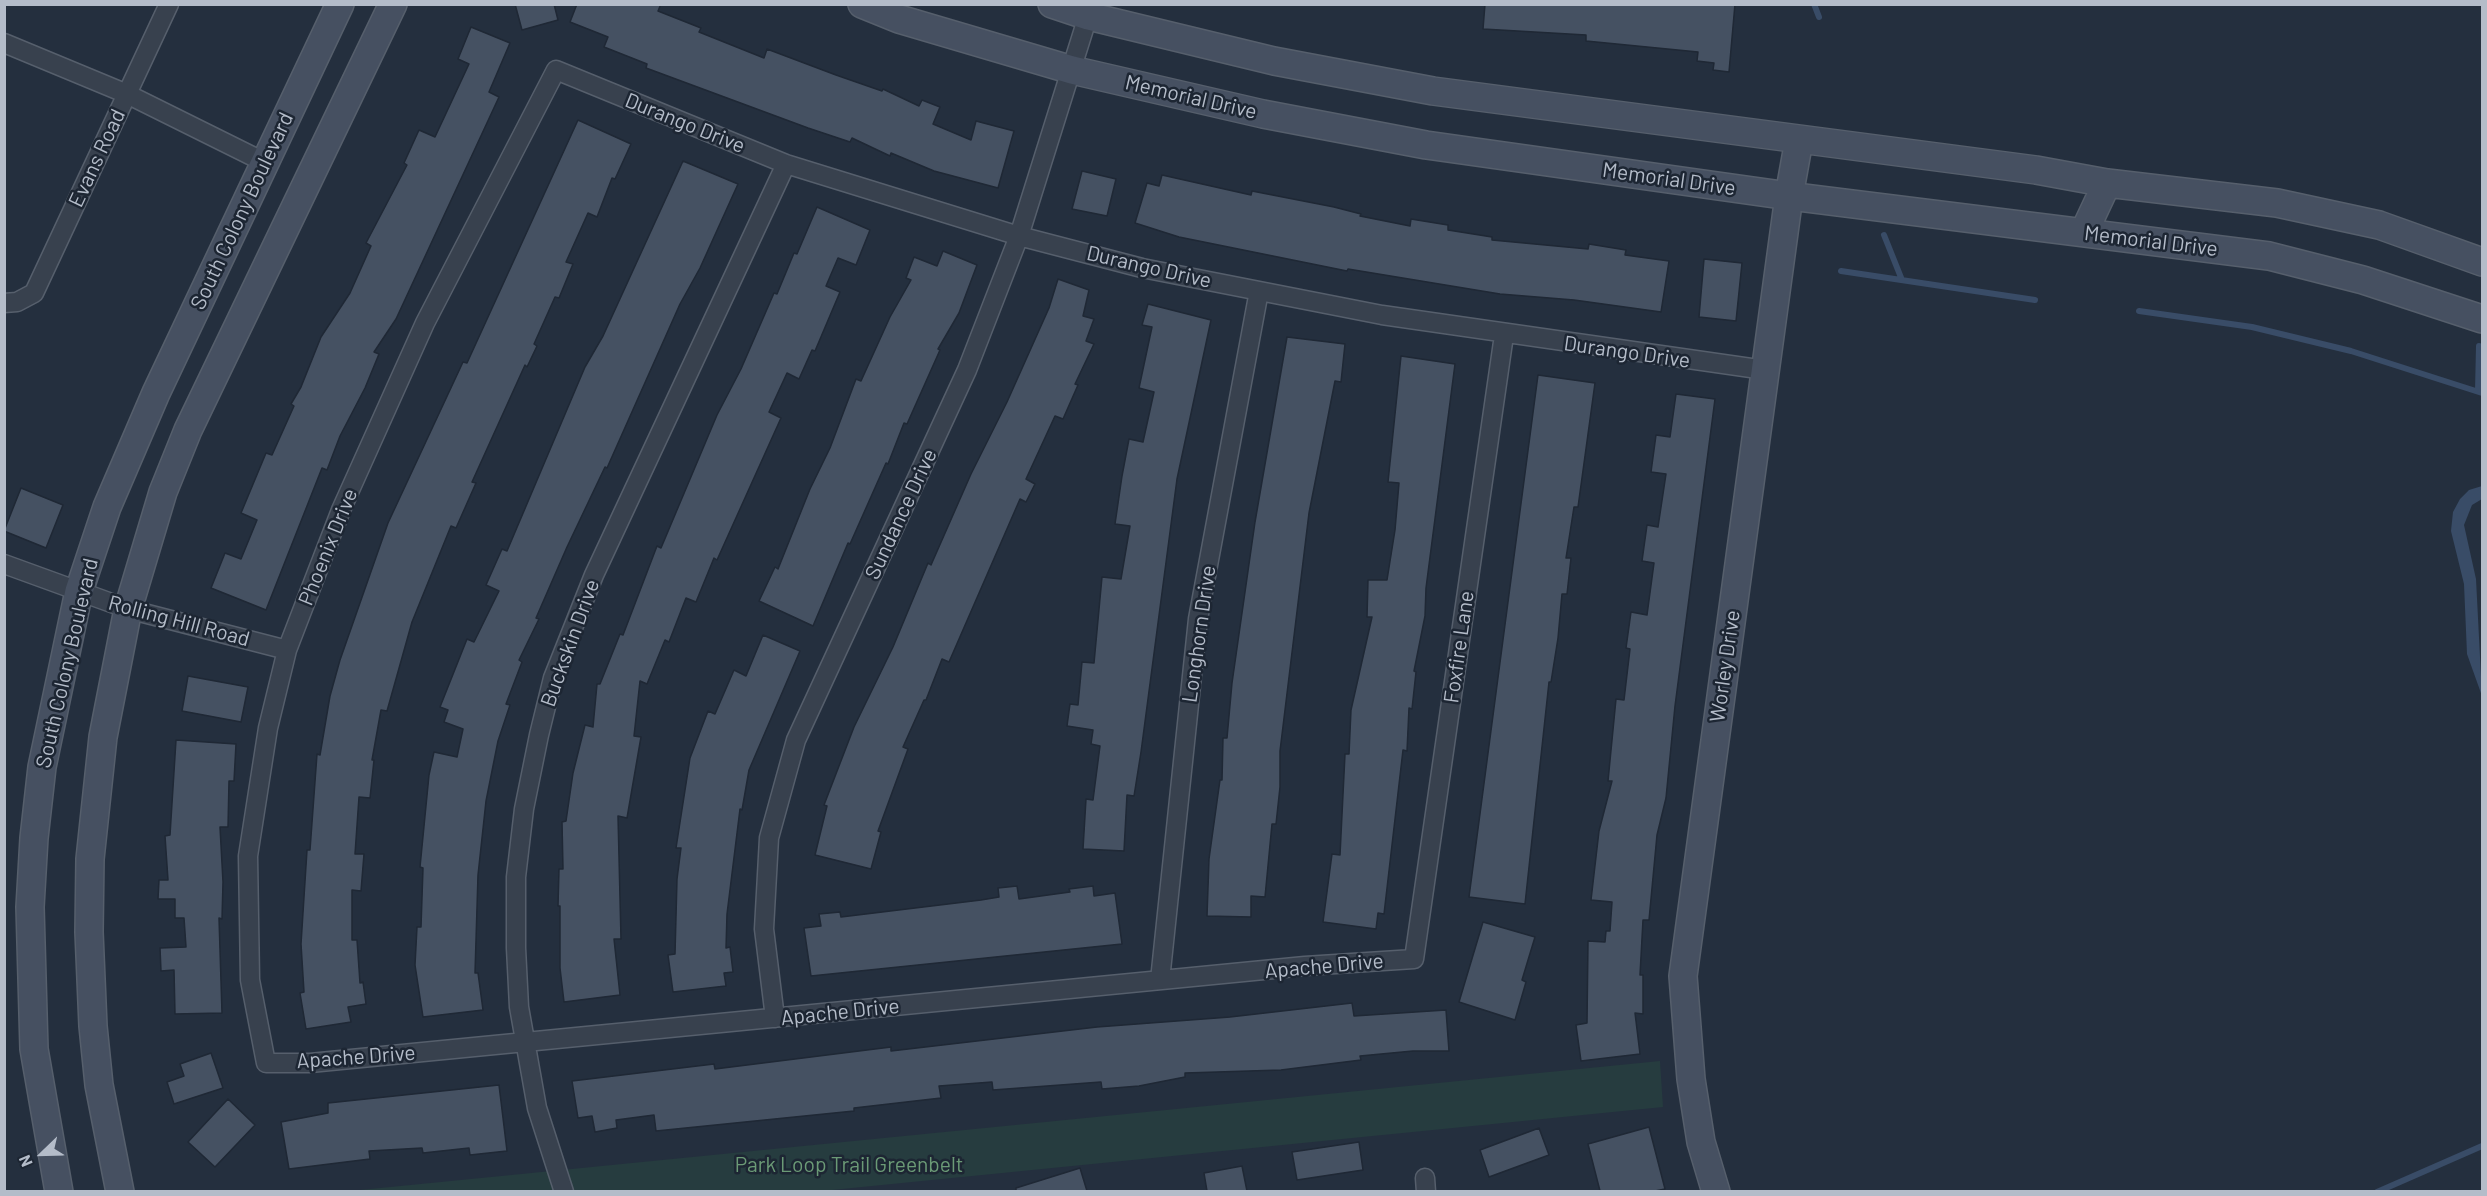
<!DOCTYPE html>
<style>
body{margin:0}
#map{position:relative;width:2487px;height:1196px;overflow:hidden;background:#242f3e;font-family:Barlow,sans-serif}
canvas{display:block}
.frame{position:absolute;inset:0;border:6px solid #b4bcc9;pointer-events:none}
.north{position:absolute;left:12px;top:1124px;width:60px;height:60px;-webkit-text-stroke:4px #1d2633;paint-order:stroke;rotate:247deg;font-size:16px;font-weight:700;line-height:24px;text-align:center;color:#b4bcc9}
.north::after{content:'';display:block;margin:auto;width:21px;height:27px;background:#b4bcc9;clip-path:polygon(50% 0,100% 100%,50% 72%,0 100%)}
</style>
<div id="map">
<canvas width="2487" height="1196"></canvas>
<div class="frame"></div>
<div class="north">N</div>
</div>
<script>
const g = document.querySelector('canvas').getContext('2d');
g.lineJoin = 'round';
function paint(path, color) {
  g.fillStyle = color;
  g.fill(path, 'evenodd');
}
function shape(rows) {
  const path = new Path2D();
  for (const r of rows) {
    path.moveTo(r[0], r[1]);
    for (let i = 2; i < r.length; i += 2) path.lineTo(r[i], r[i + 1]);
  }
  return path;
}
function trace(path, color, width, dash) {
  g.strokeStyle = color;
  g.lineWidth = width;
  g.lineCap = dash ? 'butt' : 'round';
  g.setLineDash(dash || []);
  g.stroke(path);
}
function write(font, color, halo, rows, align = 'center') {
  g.font = font + ' Barlow,sans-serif';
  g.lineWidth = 5;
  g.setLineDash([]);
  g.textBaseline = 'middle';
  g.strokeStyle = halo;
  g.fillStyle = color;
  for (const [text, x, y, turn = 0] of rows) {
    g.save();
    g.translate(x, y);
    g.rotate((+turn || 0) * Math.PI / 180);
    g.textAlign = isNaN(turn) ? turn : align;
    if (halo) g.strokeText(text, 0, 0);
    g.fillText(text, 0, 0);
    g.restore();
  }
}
paint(shape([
 [1660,1061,1663,1107,822,1191,340,1192]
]), '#263c3f');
paint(shape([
 [2482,486,2482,499,2472,505,2464,525,2476,579,2482,696,2467,654,2464,584,2451,531,2453,512,2460,499,2469,490]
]), '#394c67');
trace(shape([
 [1814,4,1819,17],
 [1884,235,1902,280],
 [1841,271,2035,300],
 [2139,311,2252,327,2351,351,2482,393],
 [2478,391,2479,346],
 [2377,1192,2482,1146]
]), '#394c67', 6);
const building = shape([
 [515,4,554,4,558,20,522,30,515,4],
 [577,4,661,4,658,11,701,28,699,32,764,58,767,49,836,75,882,91,883,89,919,106,922,100,940,107,933,124,971,140,976,121,1014,131,998,188,934,171,891,153,890,156,852,138,850,142,808,128,646,68,647,64,604,47,608,37,570,22,577,4],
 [1485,4,1735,4,1729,72,1713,70,1714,63,1697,61,1698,52,1586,41,1586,35,1483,29,1485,4],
 [471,27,510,43,489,92,499,97,396,319,374,352,379,354,365,388,340,436,327,470,322,468,266,610,211,588,225,553,241,559,257,520,241,513,266,453,272,455,294,406,291,404,301,387,321,337,350,293,371,246,366,243,407,165,404,163,419,130,435,137,469,64,458,59,471,27],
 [578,120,631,144,615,179,612,178,597,217,588,213,566,262,573,264,559,298,555,297,534,344,537,346,527,367,525,365,472,482,476,483,456,528,451,526,412,622,387,711,381,710,372,760,374,760,370,798,359,797,355,854,364,854,361,891,352,890,352,940,357,940,360,983,363,982,366,1004,348,1007,351,1022,306,1029,300,993,304,992,301,944,307,850,310,850,317,754,320,755,330,696,340,660,388,523,463,362,467,363,578,120],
 [683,161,738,184,700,268,680,304,607,468,605,467,567,547,536,618,539,619,519,660,522,662,506,704,510,705,498,741,486,801,478,875,475,973,478,973,483,1010,423,1017,415,965,417,927,421,927,423,868,420,867,429,775,434,752,457,757,463,729,444,722,448,710,440,707,467,639,474,642,499,591,486,585,502,549,507,551,585,367,603,336,683,161],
 [1082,171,1116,179,1107,216,1072,209,1082,171],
 [1162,175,1251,195,1252,191,1334,207,1361,214,1360,216,1410,226,1411,219,1448,225,1448,230,1492,237,1492,240,1588,249,1589,244,1626,250,1625,255,1669,261,1661,312,1574,300,1500,294,1348,269,1347,271,1179,237,1135,223,1147,183,1159,186,1162,175],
 [817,207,870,230,856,265,838,258,826,286,840,292,815,351,812,350,799,379,787,373,769,412,781,418,717,560,714,558,696,602,686,598,669,642,665,640,647,684,640,681,634,736,641,737,627,818,618,816,621,939,614,939,620,995,564,1002,560,968,560,906,558,906,559,869,563,869,562,822,566,821,573,773,585,725,593,727,597,684,600,684,620,634,623,635,657,546,661,548,717,415,741,369,774,293,777,294,794,253,797,254,817,207],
 [943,251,977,265,959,313,938,349,940,350,907,424,904,423,888,464,886,463,850,544,848,543,813,626,759,601,775,567,778,569,810,489,830,448,856,379,861,381,890,317,911,280,906,278,914,257,937,266,943,251],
 [1704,259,1742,263,1736,321,1699,317,1704,259],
 [1058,279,1089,290,1083,316,1094,319,1086,341,1094,344,1075,384,1078,385,1063,419,1055,416,1026,479,1035,484,1026,502,1020,499,949,662,942,659,926,700,924,700,903,747,908,749,878,831,881,832,871,869,815,855,827,806,824,805,854,727,893,647,928,563,931,565,971,474,1007,402,1049,308,1058,279],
 [1148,304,1211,320,1177,479,1141,752,1134,796,1127,795,1124,851,1083,849,1086,799,1093,800,1100,746,1091,744,1093,730,1067,726,1070,704,1078,705,1082,662,1094,663,1102,577,1121,579,1130,526,1115,524,1122,476,1129,439,1143,442,1154,392,1139,388,1152,327,1142,325,1148,304],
 [1287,337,1345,344,1341,382,1335,381,1309,513,1280,751,1280,787,1276,824,1272,824,1265,897,1251,896,1251,917,1207,916,1209,859,1220,780,1222,780,1223,738,1227,738,1232,683,1255,522,1287,337],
 [1401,356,1455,364,1426,588,1425,616,1414,671,1416,672,1412,709,1409,708,1407,751,1403,750,1384,914,1378,913,1376,929,1323,922,1332,854,1340,855,1345,754,1349,754,1351,710,1372,617,1367,617,1368,580,1387,580,1395,530,1399,483,1388,482,1401,356],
 [1538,375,1595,383,1578,507,1574,507,1566,558,1571,558,1567,594,1562,594,1558,638,1551,682,1549,682,1525,904,1469,897,1538,375],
 [1676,394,1715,399,1675,706,1666,798,1657,835,1649,920,1643,920,1640,975,1643,975,1643,1014,1635,1013,1640,1054,1581,1061,1576,1025,1587,1023,1588,941,1605,942,1606,931,1610,931,1612,902,1591,900,1599,831,1612,781,1608,781,1616,699,1624,700,1630,649,1626,648,1631,612,1647,615,1654,563,1642,561,1647,525,1658,527,1666,474,1651,472,1656,435,1670,437,1676,394],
 [21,488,63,505,46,548,4,531,21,488],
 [763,635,800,651,749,770,742,810,740,809,727,914,726,948,730,947,733,972,724,973,726,986,673,992,668,955,675,954,677,879,681,848,676,848,690,758,708,711,715,714,734,670,746,676,763,635],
 [188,676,248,687,241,722,182,711,188,676],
 [176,740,236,744,234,781,229,781,228,827,220,827,223,882,222,919,219,918,222,1013,175,1014,174,970,161,971,160,948,186,947,184,918,175,918,175,899,158,899,159,880,168,880,165,836,170,835,176,740],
 [1017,886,1019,899,1070,892,1069,889,1093,886,1094,896,1115,893,1122,944,811,976,804,928,821,926,819,914,840,912,841,917,981,900,999,897,998,888,1017,886],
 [1483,922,1535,937,1522,980,1526,982,1515,1020,1459,1002,1483,922],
 [1352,1003,1354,1016,1446,1010,1449,1051,1413,1051,1360,1056,1361,1060,1281,1070,1185,1073,1185,1077,1139,1086,1102,1089,1101,1082,993,1090,992,1082,939,1086,941,1098,854,1108,854,1111,656,1131,654,1115,616,1120,617,1128,595,1132,592,1116,578,1118,572,1081,714,1064,715,1069,891,1047,891,1051,1097,1027,1230,1017,1352,1003],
 [211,1053,223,1088,174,1104,167,1082,184,1076,180,1064,211,1053],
 [499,1085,507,1151,470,1155,469,1148,423,1153,422,1148,369,1151,370,1159,289,1169,281,1122,328,1113,328,1103,499,1085],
 [228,1099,255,1125,215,1167,188,1142,228,1099],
 [1649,1127,1665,1189,1655,1191,1600,1191,1588,1144,1649,1127],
 [1539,1128,1549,1155,1489,1177,1480,1150,1539,1128],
 [1359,1142,1363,1170,1297,1180,1292,1152,1359,1142],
 [1242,1166,1247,1191,1207,1191,1204,1173,1242,1166],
 [1080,1168,1087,1191,1016,1191,1016,1188,1080,1168]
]);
paint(building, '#455162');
trace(building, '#1f2835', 1.5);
const street = shape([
 [4,43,127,94,264,162],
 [4,303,17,302,34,293,169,4],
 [1504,335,1414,959,1305,966,310,1063,266,1063,250,980,248,856,268,728,287,650,341,510,425,323,556,70,786,164,1019,236,1142,268,1382,315,1765,370],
 [4,564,128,609,287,650],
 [1160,980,1198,619,1259,291],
 [775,1018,764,929,769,838,796,740,967,370,1019,236,1088,16],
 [1425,1178,1426,1192],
 [564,1192,537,1108,519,1007,516,948,516,877,524,809,539,735,553,678,594,575,786,164]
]);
const secondary = shape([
 [862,4,899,19,1072,70,1263,114,1426,145,1789,196,2269,256,2363,280,2482,319],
 [1052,4,1088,16,1274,61,1433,91,2036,170,2107,183,2277,203,2379,225,2482,262],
 [2084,232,2107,183],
 [59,1192,34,1049,30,907,34,838,42,767,79,591,107,507,156,393,340,4],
 [120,1192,99,1085,93,1026,89,932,90,859,103,737,128,609,163,492,188,430,393,4],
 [1716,1192,1701,1142,1691,1079,1683,976,1789,196,1799,140]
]);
trace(street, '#565f6c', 21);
trace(secondary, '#565f6c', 30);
trace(street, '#38414e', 18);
trace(secondary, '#465061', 27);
write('21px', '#b4bcc9', '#1d2633', [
 ["Memorial Drive",1191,97,13],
 ["Durango Drive",685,123,22],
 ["Evans Road",97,158,-65],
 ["Memorial Drive",1669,179,8],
 ["South Colony Boulevard",242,211,-65],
 ["Memorial Drive",2151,241,7],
 ["Durango Drive",1149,267,13],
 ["Durango Drive",1627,352,8],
 ["Sundance Drive",901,514,-65],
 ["Phoenix Drive",328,547,-68],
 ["Rolling Hill Road",179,621,15],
 ["Longhorn Drive",1199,634,-82],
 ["Buckskin Drive",570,643,-70],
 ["Foxfire Lane",1459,647,-82],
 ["South Colony Boulevard",67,663,-77],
 ["Worley Drive",1725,666,-82],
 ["Apache Drive",1324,966,-5],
 ["Apache Drive",840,1012,-6],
 ["Apache Drive",356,1057,-4]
]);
write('21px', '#6b9a76', '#1d2633', [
 ["Park Loop Trail Greenbelt",849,1165]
]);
</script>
